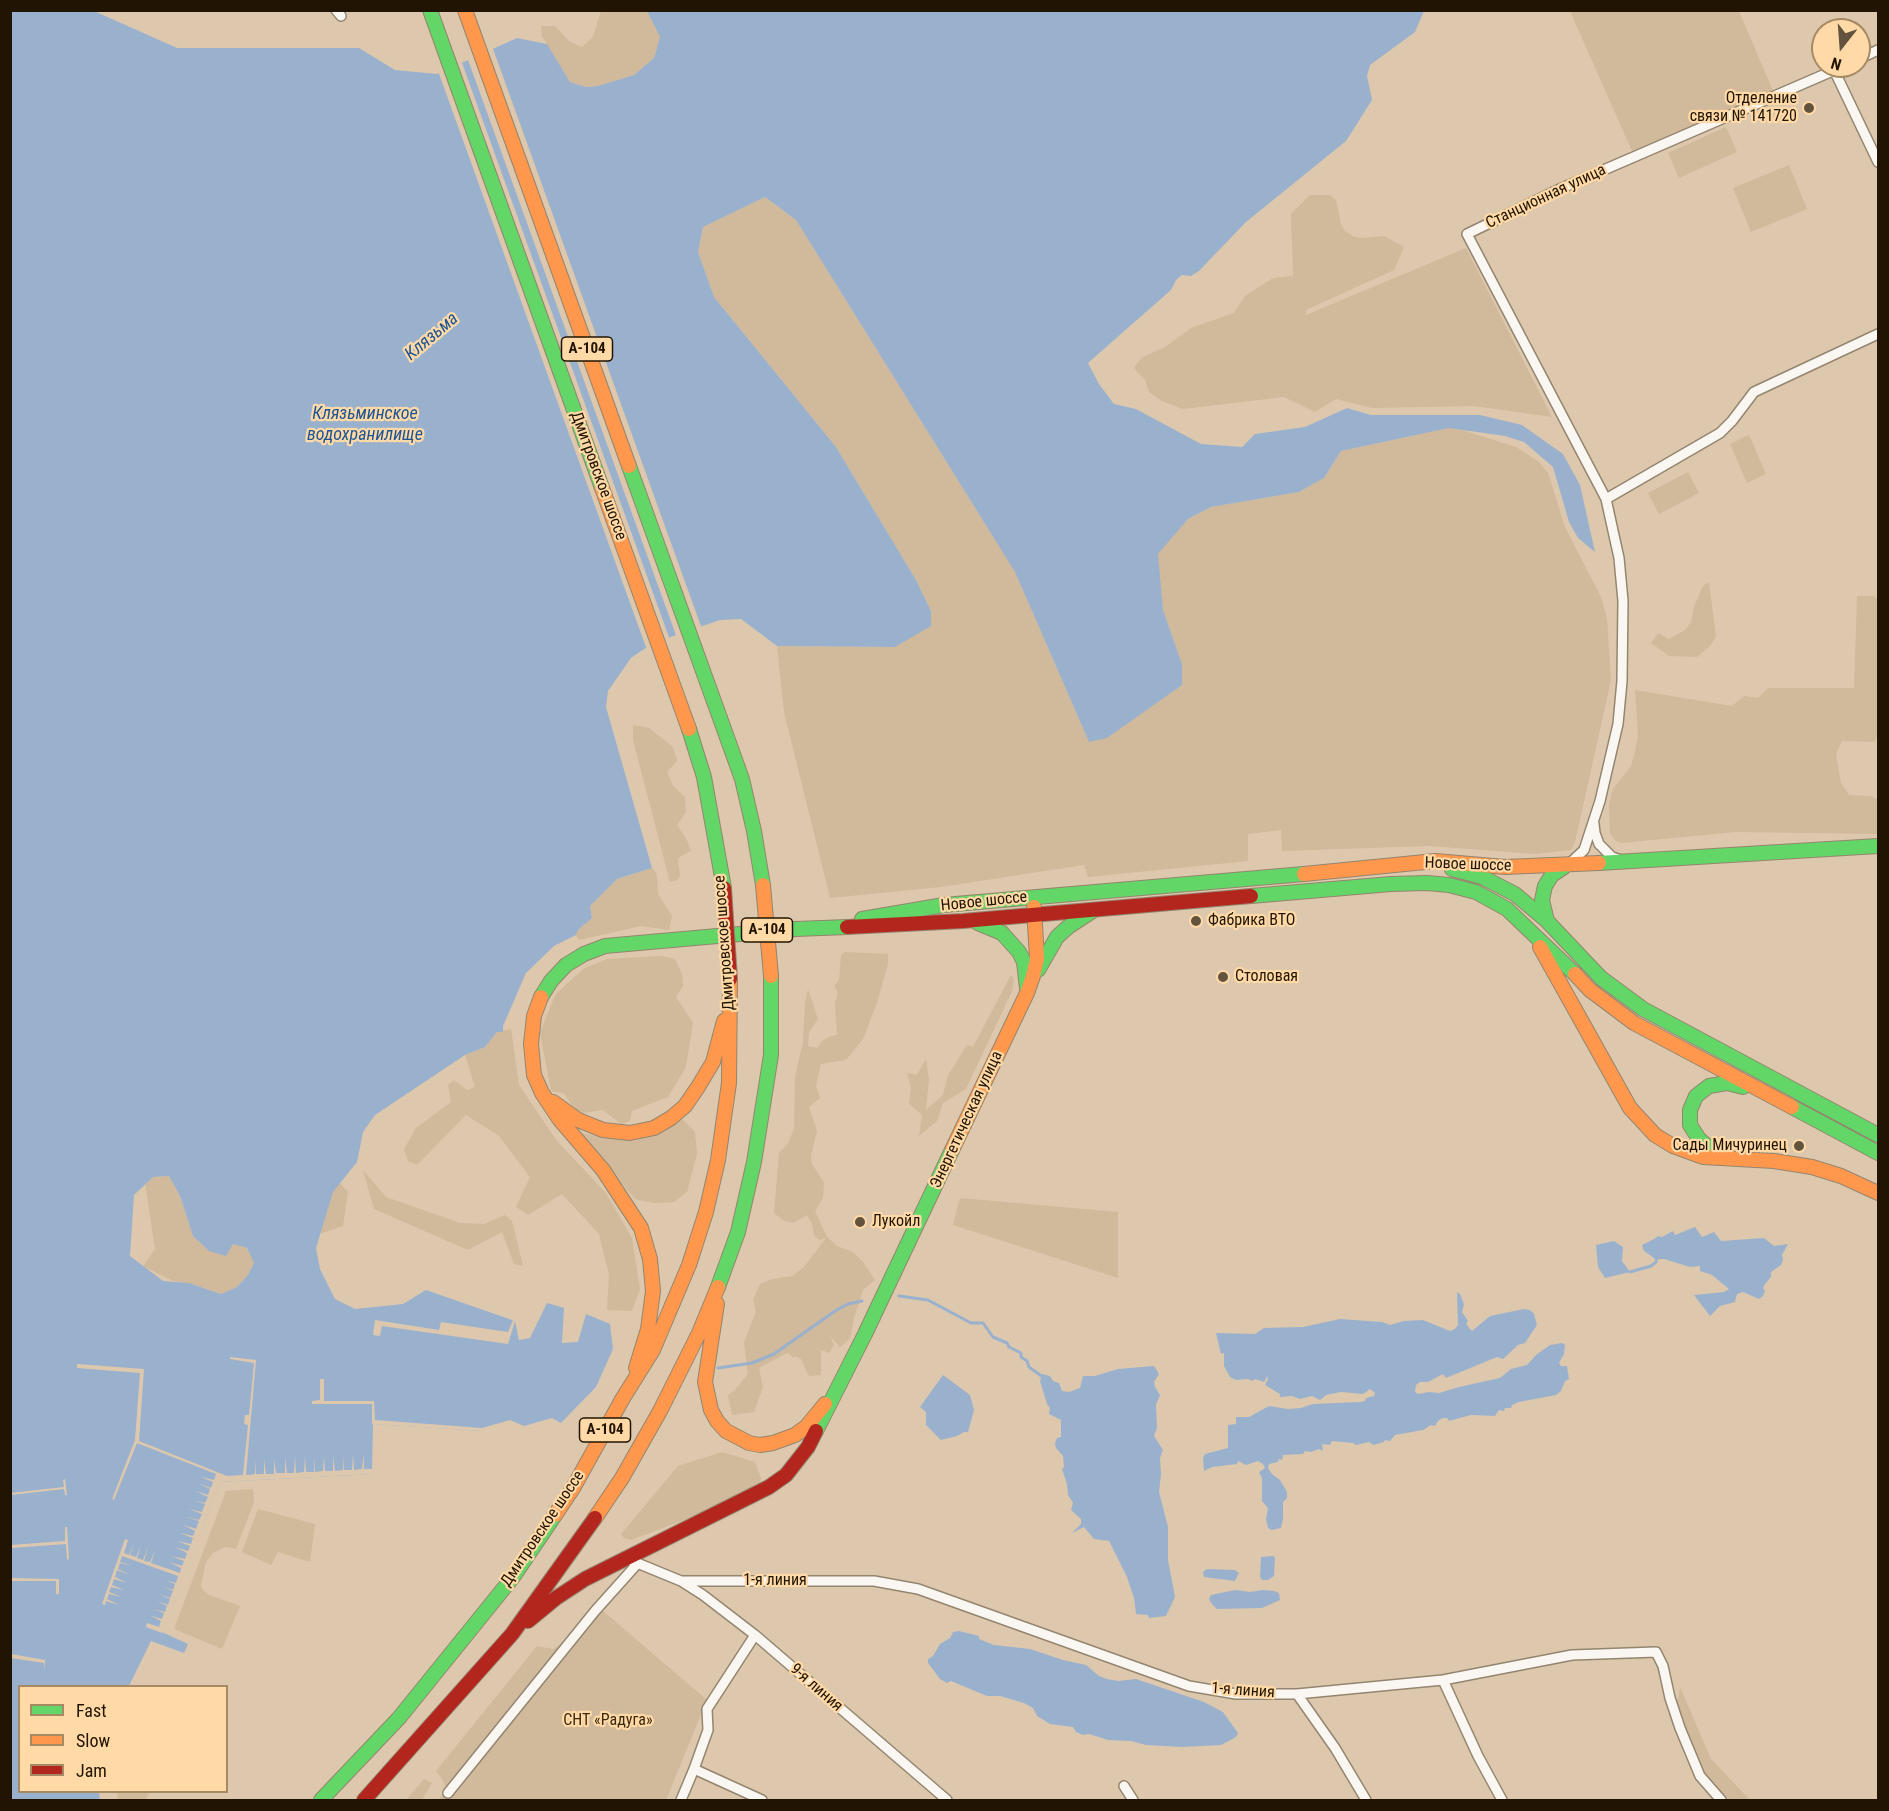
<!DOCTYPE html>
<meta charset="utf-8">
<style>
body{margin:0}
#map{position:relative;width:1889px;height:1811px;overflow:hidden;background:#ddc8ad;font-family:"Roboto Condensed",sans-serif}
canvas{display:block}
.frame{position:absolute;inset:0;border:12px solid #211402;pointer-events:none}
.legend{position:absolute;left:18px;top:1685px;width:210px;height:108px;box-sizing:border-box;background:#ffd9a6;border:2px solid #a68a64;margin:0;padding:8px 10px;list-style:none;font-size:18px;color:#211402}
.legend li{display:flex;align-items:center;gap:12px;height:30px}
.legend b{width:30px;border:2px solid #a68a64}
.north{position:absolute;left:1811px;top:18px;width:60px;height:60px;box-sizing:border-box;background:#ffd9a6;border:2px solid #a68a64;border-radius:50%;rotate:197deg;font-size:16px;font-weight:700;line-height:24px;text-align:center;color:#211402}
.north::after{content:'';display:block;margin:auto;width:21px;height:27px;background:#63533e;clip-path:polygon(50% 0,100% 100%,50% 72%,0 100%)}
</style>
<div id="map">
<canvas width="1889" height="1811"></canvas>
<div class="frame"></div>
<ul class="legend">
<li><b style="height:8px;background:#63d668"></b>Fast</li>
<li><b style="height:8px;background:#ff974d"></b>Slow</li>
<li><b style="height:8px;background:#b3261e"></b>Jam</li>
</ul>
<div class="north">N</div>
</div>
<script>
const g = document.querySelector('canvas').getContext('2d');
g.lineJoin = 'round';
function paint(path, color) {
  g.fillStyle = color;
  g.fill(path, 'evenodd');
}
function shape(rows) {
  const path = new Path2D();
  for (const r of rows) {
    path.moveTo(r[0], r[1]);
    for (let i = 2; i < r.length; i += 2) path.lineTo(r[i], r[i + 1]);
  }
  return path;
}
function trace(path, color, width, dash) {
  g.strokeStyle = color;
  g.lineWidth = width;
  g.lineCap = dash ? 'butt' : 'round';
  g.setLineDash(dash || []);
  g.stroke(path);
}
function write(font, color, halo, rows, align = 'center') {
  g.font = font + ' "Roboto Condensed",sans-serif';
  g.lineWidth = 4.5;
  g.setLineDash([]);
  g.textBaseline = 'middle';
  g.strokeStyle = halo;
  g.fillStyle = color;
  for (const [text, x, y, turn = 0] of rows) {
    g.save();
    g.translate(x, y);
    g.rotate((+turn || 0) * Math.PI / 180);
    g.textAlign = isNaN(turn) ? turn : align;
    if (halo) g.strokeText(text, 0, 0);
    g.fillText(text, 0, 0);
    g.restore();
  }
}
paint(shape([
 [601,11,647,11,660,37,654,58,634,75,598,86,586,87,570,82,542,36,541,26,555,26,569,41,582,47,593,37],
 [1570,11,1739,11,1773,91,1632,151],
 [1726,127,1737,152,1679,178,1668,153],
 [1789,165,1807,209,1751,232,1733,188],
 [1310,195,1330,195,1336,200,1341,224,1345,231,1353,236,1361,238,1384,236,1404,247,1394,270,1306,310,1306,315,1466,248,1552,417,1474,406,1372,408,1336,399,1315,412,1284,397,1183,409,1162,401,1149,392,1145,380,1134,368,1141,358,1165,347,1191,328,1234,313,1245,296,1273,278,1293,276,1291,214],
 [765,197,796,220,1015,572,1089,742,1182,664,1163,610,1157,554,1188,519,1211,507,1299,492,1324,478,1341,451,1449,428,1462,430,1516,447,1539,462,1548,473,1565,527,1601,597,1607,618,1611,680,1575,842,1571,850,1535,854,1429,846,1282,851,1281,830,1248,834,1248,861,1088,877,1084,865,941,887,830,898,784,712,777,646,895,647,931,611,916,580,836,447,714,297,698,252,703,227],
 [1749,435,1766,474,1747,483,1730,444],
 [1688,472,1699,493,1659,514,1648,493],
 [1709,582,1716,637,1710,646,1697,657,1669,656,1651,643,1658,633,1669,639,1685,630,1691,622,1694,607,1703,586],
 [1857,596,1873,596,1878,599,1878,736,1874,742,1842,741,1836,754,1841,783,1849,795,1871,796,1878,800,1878,834,1736,832,1621,843,1616,841,1610,834,1609,804,1613,789,1631,766,1635,751,1638,736,1635,690,1732,706,1744,696,1758,698,1768,688,1854,688],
 [633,725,649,728,673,747,677,761,667,772,673,786,685,797,686,812,677,825,686,838,691,851,678,858,680,876,677,880,670,882,633,740],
 [652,868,657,875,658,894,672,916,669,930,641,926,579,940,576,935,578,930,592,918,590,906,601,894,617,879],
 [845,952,888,954,888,964,877,1003,863,1039,846,1060,821,1064,816,1086,820,1098,809,1107,817,1131,811,1155,812,1164,824,1183,823,1198,815,1211,827,1237,837,1246,853,1252,863,1262,875,1280,863,1290,854,1318,850,1339,840,1347,830,1336,834,1345,829,1353,821,1350,821,1375,809,1376,801,1359,795,1356,793,1358,791,1355,787,1353,759,1368,763,1387,754,1412,732,1415,728,1395,735,1390,748,1374,744,1342,756,1312,753,1300,760,1284,772,1279,792,1276,804,1267,826,1238,819,1240,814,1235,812,1224,807,1215,793,1223,784,1221,774,1213,779,1153,788,1143,794,1129,795,1077,803,1042,805,1003,808,989,818,1019,809,1032,808,1046,817,1048,822,1041,831,1036,837,1035,835,1003,838,992,834,986,839,980,841,955],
 [661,956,675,959,682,974,683,986,676,997,693,1023,686,1067,668,1097,632,1111,630,1121,621,1124,603,1110,577,1114,564,1093,551,1091,540,1033,555,995,583,969,607,959],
 [1011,975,1014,980,1012,991,966,1089,943,1103,937,1121,919,1136,922,1115,909,1104,911,1087,907,1073,917,1075,926,1059,929,1079,926,1110,943,1095,948,1075,967,1045,973,1047],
 [511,1029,519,1085,557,1141,606,1193,632,1238,640,1289,632,1311,607,1310,609,1275,599,1234,562,1194,528,1215,516,1207,530,1177,499,1136,466,1115,417,1165,408,1161,404,1149,416,1128,451,1102,448,1085,454,1080,467,1090,475,1087,465,1055,485,1047,497,1032],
 [682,1119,695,1132,697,1154,687,1192,674,1202,654,1203,635,1199,579,1133,635,1141],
 [363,1170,386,1197,460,1223,484,1224,505,1215,512,1221,523,1266,514,1264,502,1232,468,1250,374,1209],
 [169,1176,180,1196,193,1236,209,1251,233,1244,247,1248,254,1263,248,1275,237,1287,221,1294,196,1285,173,1281,143,1266,155,1249,145,1183,153,1177],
 [339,1182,348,1192,343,1226,319,1234,317,1209],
 [960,1198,1118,1212,1118,1278,953,1225],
 [722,1452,755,1462,761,1478,760,1484,707,1511,650,1533,631,1540,624,1538,621,1534,678,1466],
 [253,1489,254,1502,236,1549,225,1547,213,1553,206,1562,203,1575,201,1587,207,1594,240,1606,222,1649,174,1629,226,1491],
 [258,1509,315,1524,310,1562,278,1552,271,1565,242,1552],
 [596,1605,707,1700,666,1800,438,1800,447,1790,442,1779,436,1771,537,1646,553,1649,569,1639],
 [1680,1687,1711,1759,1750,1800,1724,1800,1702,1775,1674,1703,1678,1699],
 [424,1779,432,1783,422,1800,406,1800],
 [117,1792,150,1792,145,1800,118,1800]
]), '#d1b99b');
paint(shape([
 [11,11,94,11,177,48,359,48,395,70,437,74,517,38,547,44,570,82,586,87,598,86,634,75,654,58,660,37,647,11,1424,11,1415,32,1370,65,1367,76,1372,100,1346,141,1246,222,1199,271,1191,276,1182,275,1176,280,1171,290,1088,363,1099,384,1114,404,1136,409,1201,444,1242,447,1255,434,1305,427,1347,408,1371,415,1480,415,1522,425,1563,454,1580,485,1595,552,1578,538,1569,522,1553,467,1524,442,1505,436,1449,428,1341,451,1324,478,1299,492,1211,507,1188,519,1158,554,1163,610,1182,664,1182,685,1107,738,1089,742,1015,572,796,220,765,197,703,227,698,252,714,297,836,447,916,580,931,611,931,626,895,647,777,646,741,619,720,620,653,643,631,658,608,691,606,707,652,868,617,879,590,906,592,918,578,930,576,935,554,946,526,973,503,1026,503,1032,497,1032,485,1047,465,1055,375,1115,363,1132,357,1162,333,1192,316,1248,320,1269,335,1299,355,1309,403,1304,426,1290,515,1321,519,1340,530,1338,547,1303,564,1308,562,1343,578,1342,586,1314,610,1324,613,1349,596,1387,561,1423,552,1418,524,1426,510,1420,482,1428,482,1431,373,1424,372,1474,220,1482,162,1632,188,1644,184,1653,151,1641,129,1686,20,1686,20,1792,99,1792,100,1800,11,1800],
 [169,1176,180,1196,193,1236,209,1251,226,1256,233,1244,247,1248,254,1263,248,1275,237,1287,221,1294,189,1283,163,1281,130,1256,134,1195,153,1177],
 [1695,1227,1702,1237,1714,1232,1721,1241,1764,1238,1774,1246,1788,1244,1782,1255,1783,1260,1781,1265,1771,1272,1771,1277,1765,1284,1763,1288,1765,1291,1763,1296,1759,1299,1743,1292,1737,1294,1735,1302,1720,1306,1710,1316,1694,1295,1724,1292,1729,1289,1712,1275,1700,1271,1700,1266,1690,1267,1664,1259,1659,1259,1656,1262,1654,1258,1644,1251,1642,1245,1656,1238,1658,1236,1662,1237,1673,1231,1675,1235],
 [1614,1241,1623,1247,1622,1261,1630,1272,1605,1278,1598,1267,1596,1245],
 [1457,1292,1460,1294,1464,1304,1462,1312,1468,1321,1466,1324,1472,1331,1490,1316,1524,1309,1530,1310,1534,1314,1537,1325,1525,1343,1518,1345,1503,1359,1497,1357,1446,1378,1443,1374,1428,1382,1420,1382,1416,1385,1415,1392,1418,1394,1429,1392,1439,1393,1459,1387,1500,1378,1511,1369,1527,1365,1536,1355,1550,1345,1562,1343,1565,1345,1564,1354,1559,1363,1561,1366,1567,1366,1569,1379,1565,1381,1561,1391,1556,1395,1519,1402,1512,1405,1511,1408,1505,1408,1504,1411,1499,1410,1495,1416,1471,1415,1449,1421,1447,1418,1443,1418,1438,1421,1435,1426,1431,1425,1423,1430,1395,1435,1390,1441,1385,1440,1384,1442,1373,1445,1369,1442,1356,1445,1353,1443,1332,1441,1330,1445,1322,1444,1323,1451,1319,1449,1311,1452,1305,1451,1303,1454,1283,1455,1282,1460,1279,1459,1278,1462,1269,1464,1268,1468,1272,1474,1280,1480,1287,1492,1287,1498,1283,1502,1283,1519,1281,1528,1272,1530,1268,1528,1266,1519,1268,1508,1262,1501,1262,1478,1259,1472,1265,1468,1263,1464,1258,1461,1246,1465,1238,1461,1237,1464,1212,1467,1204,1471,1203,1458,1205,1454,1228,1448,1228,1425,1236,1424,1236,1417,1249,1417,1269,1406,1288,1409,1301,1408,1313,1404,1360,1402,1365,1401,1366,1398,1374,1396,1375,1393,1370,1389,1363,1394,1341,1392,1326,1395,1320,1400,1312,1396,1300,1399,1292,1396,1280,1397,1280,1394,1265,1385,1268,1379,1267,1376,1264,1382,1255,1379,1252,1381,1248,1379,1236,1380,1230,1377,1224,1366,1224,1353,1221,1354,1216,1333,1255,1334,1264,1328,1303,1327,1340,1319,1382,1322,1390,1325,1404,1321,1423,1320,1450,1331,1455,1329,1458,1325],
 [1154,1366,1159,1374,1154,1382,1155,1387,1160,1395,1156,1405,1157,1428,1154,1436,1163,1450,1160,1458,1161,1474,1159,1492,1168,1527,1168,1560,1175,1597,1166,1616,1149,1618,1148,1615,1136,1614,1134,1598,1127,1577,1109,1541,1094,1539,1084,1527,1072,1533,1081,1524,1081,1519,1071,1510,1073,1503,1068,1495,1067,1484,1062,1469,1064,1467,1063,1456,1056,1448,1055,1443,1057,1438,1061,1437,1061,1420,1049,1414,1050,1408,1047,1404,1040,1381,1042,1374,1050,1376,1053,1381,1059,1383,1062,1391,1069,1392,1080,1388,1083,1376,1095,1376,1118,1369],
 [943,1375,970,1395,974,1410,968,1432,964,1432,957,1436,941,1440,926,1425,926,1412,920,1407],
 [1273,1556,1275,1558,1274,1576,1268,1580,1262,1580,1260,1577,1261,1557],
 [1207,1569,1235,1570,1239,1573,1235,1581,1204,1577,1203,1572],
 [1235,1590,1250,1592,1263,1590,1274,1591,1279,1593,1280,1600,1262,1608,1217,1609,1212,1604,1209,1599,1211,1595],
 [959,1631,979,1636,979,1639,994,1645,1030,1649,1063,1660,1086,1665,1099,1676,1107,1679,1118,1681,1136,1679,1204,1702,1223,1712,1238,1733,1236,1737,1221,1745,1182,1747,1146,1745,1131,1741,1108,1740,1089,1734,1083,1735,1076,1732,1073,1727,1050,1724,1037,1716,1033,1708,1024,1703,1000,1696,987,1696,951,1681,947,1683,940,1679,928,1663,928,1659,933,1656,940,1644,950,1638,953,1632]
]), '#9ab1ce');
paint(shape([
 [492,46,702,629,677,638,467,57],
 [461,60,670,640,647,650,438,71],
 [375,1320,439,1330,441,1322,508,1332,513,1320,515,1321,508,1344,382,1326,380,1336,373,1335],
 [230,1357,256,1360,246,1475,255,1474,255,1459,256,1474,264,1474,264,1459,266,1474,274,1474,274,1459,276,1473,285,1473,285,1457,287,1473,294,1473,295,1457,296,1473,304,1472,305,1457,306,1472,314,1472,314,1457,315,1472,323,1471,324,1456,325,1471,333,1471,333,1456,335,1471,343,1470,343,1455,344,1470,352,1470,353,1454,354,1470,362,1469,364,1454,364,1469,372,1469,372,1474,220,1482,162,1633,146,1627,147,1623,159,1627,161,1621,151,1616,162,1619,164,1613,153,1609,165,1612,167,1606,157,1601,168,1605,170,1599,159,1594,170,1598,173,1591,162,1586,173,1590,175,1584,165,1580,176,1583,178,1576,122,1556,120,1562,133,1566,120,1563,118,1569,130,1575,117,1570,115,1577,127,1583,114,1579,112,1585,124,1590,111,1587,109,1592,122,1597,109,1594,107,1599,119,1605,106,1601,105,1605,102,1604,125,1539,128,1540,124,1553,129,1555,134,1543,130,1555,136,1557,141,1545,137,1558,143,1560,148,1547,144,1561,150,1562,155,1550,151,1563,180,1573,181,1568,169,1562,182,1566,184,1561,171,1556,185,1559,187,1553,175,1547,188,1551,190,1546,177,1541,191,1544,193,1538,180,1533,193,1536,195,1531,183,1525,196,1529,199,1521,186,1517,199,1520,202,1514,189,1509,202,1512,205,1504,192,1500,205,1503,208,1497,195,1491,208,1495,210,1489,198,1483,211,1488,213,1482,201,1477,214,1480,216,1474,137,1443,114,1500,112,1499,135,1440,140,1373,77,1368,77,1364,144,1369,139,1441,227,1476,243,1475,248,1425,244,1424,245,1415,249,1415,254,1363,230,1359],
 [320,1379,324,1379,324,1401,374,1401,375,1420,482,1428,482,1431,372,1424,372,1404,312,1404,312,1401,320,1400],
 [65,1479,67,1495,65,1495,64,1489,11,1495,11,1493,64,1487,63,1480],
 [65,1527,67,1527,69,1559,67,1560,66,1544,11,1548,11,1545,65,1541],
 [11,1578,59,1579,59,1594,56,1594,56,1581,11,1581],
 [46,1653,44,1671,44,1663,11,1658,11,1654,45,1660]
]), '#ddc8ad');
trace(shape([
 [1630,1272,1651,1266,1656,1262],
 [899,1296,928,1300,971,1323,983,1323,993,1337,1007,1343,1009,1347,1021,1353,1021,1357,1027,1361,1029,1367,1044,1378],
 [718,1368,752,1363,774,1354,835,1311,848,1304,862,1301]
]), '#9ab1ce', 3);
const street = shape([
 [336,10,341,16],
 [1859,59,1878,50],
 [1834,70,1878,162],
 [1606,499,1720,433,1732,421,1754,392,1878,334],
 [1594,824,1595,833,1599,844,1612,857,1621,860],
 [1569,864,1584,850,1600,801,1618,724,1622,681,1623,601,1619,558,1606,499,1467,234,1562,188,1844,66],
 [625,1558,681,1581,703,1595,755,1635,947,1800],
 [681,1581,874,1581,918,1589,1189,1686,1236,1694,1297,1694,1443,1680,1572,1655,1656,1652,1663,1666,1670,1698,1680,1728,1700,1776,1721,1800],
 [755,1635,707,1709,708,1730,694,1769,762,1800],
 [1443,1680,1478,1756,1502,1800],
 [1297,1694,1335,1748,1366,1800],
 [1124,1786,1133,1800],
 [448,1793,595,1611,638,1563],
 [681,1800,694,1769]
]);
const fast = shape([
 [430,10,602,488],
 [629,466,742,779,754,831,763,885],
 [689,729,704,777,724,888],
 [1599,863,1878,846],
 [1452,869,1482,877,1515,894,1547,921,1601,978,1643,1009,1878,1135],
 [1251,896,1391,884,1427,883,1449,885,1476,892,1507,909,1575,974],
 [862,919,944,905,1304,874],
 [1547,921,1542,900,1545,886,1552,875,1564,867],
 [978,923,1002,933,1019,952,1024,962,1027,988],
 [1038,970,1057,937,1068,927,1091,912],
 [541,997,551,981,566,965,584,954,605,946,796,929,847,927],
 [1792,1107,1878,1153],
 [1727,1155,1707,1146,1699,1139,1690,1125,1690,1110,1696,1096,1709,1086,1727,1083,1743,1087],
 [718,1287,738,1232,754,1162,771,1055,771,976],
 [816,1431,865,1334,952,1150],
 [321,1800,399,1718,513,1577,555,1515]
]);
const slow = shape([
 [465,10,629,466],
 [602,488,689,729],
 [1304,874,1435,861,1505,867,1599,863],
 [1540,947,1630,1108,1655,1135,1673,1146,1703,1157,1774,1161,1812,1167,1841,1176,1878,1193],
 [1575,974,1590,990,1634,1023,1792,1107],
 [541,997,534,1016,531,1044,534,1075,542,1093,560,1120,603,1170,641,1228,650,1259,653,1291,648,1329,636,1368],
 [553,1102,578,1120,603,1130,630,1133,654,1128,671,1118,685,1106,698,1087,713,1062,724,1021],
 [952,1150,1027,993,1033,976,1037,959,1034,907],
 [717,1304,705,1382,711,1410,717,1421,726,1431,749,1443,760,1445,773,1443,795,1435,806,1427,825,1404],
 [555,1515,573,1488,623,1398,653,1350,689,1265,706,1212,718,1160,729,1083,730,979],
 [595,1518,622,1478,660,1411,699,1333,718,1287]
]);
const jam = shape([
 [847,927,963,921,1251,896],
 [528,1621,556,1598,585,1579,769,1487,786,1475,808,1447,816,1431],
 [364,1800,512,1634,595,1518]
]);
trace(street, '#94856f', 12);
trace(fast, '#94856f', 16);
trace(slow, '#94856f', 16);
trace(jam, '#94856f', 16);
trace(street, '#faf7f3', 9);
trace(fast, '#63d668', 14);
trace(slow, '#ff974d', 14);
trace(jam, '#b3261e', 14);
const slowBridge = shape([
 [763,885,771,976]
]);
const jamBridge = shape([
 [724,888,730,979]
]);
trace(slowBridge, '#94856f', 16, []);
trace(jamBridge, '#94856f', 16, []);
trace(slowBridge, '#ff974d', 14);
trace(jamBridge, '#b3261e', 14);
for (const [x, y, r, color] of [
 [1809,108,6,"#63533e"],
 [1196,921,6,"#63533e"],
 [1223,977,6,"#63533e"],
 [1799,1146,6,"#63533e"],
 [860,1222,6,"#63533e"]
]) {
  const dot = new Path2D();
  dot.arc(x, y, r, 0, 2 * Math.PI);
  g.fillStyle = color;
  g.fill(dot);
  trace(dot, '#ffd9a6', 2);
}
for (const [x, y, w] of [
 [587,349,51],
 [767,930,51],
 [605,1430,51]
]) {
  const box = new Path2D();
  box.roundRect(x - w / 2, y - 12, w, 24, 4.5);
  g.fillStyle = '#ffd9a6';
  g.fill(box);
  trace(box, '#211402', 1.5);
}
write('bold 15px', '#211402', null, [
 ["А-104",587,349],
 ["А-104",767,930],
 ["А-104",605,1430]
]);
write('16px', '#211402', '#ffd9a6', [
 ["Отделение",1797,99,"right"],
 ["связи № 141720",1797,117,"right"],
 ["Фабрика ВТО",1208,921],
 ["Столовая",1235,977],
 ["Сады Мичуринец",1787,1146,"right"],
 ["Лукойл",872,1222]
], 'left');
write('16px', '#211402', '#ffd9a6', [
 ["Станционная улица",1546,197,-25],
 ["Дмитровское шоссе",598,476,70],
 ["Новое шоссе",1468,865,2],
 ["Новое шоссе",984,902,-6],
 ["Дмитровское шоссе",725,943,-94],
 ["Энергетическая улица",967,1120,-65],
 ["Дмитровское шоссе",543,1529,-56],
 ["1-я линия",775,1581],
 ["9-я линия",816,1688,41],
 ["1-я линия",1243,1691,4]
]);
write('16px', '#3b290e', '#ffd9a6', [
 ["СНТ «Радуга»",608,1721]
]);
write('italic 18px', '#1d5495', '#ffd9a6', [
 ["Клязьма",432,337,-40],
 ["Клязьминское",365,414],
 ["водохранилище",365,435]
]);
</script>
